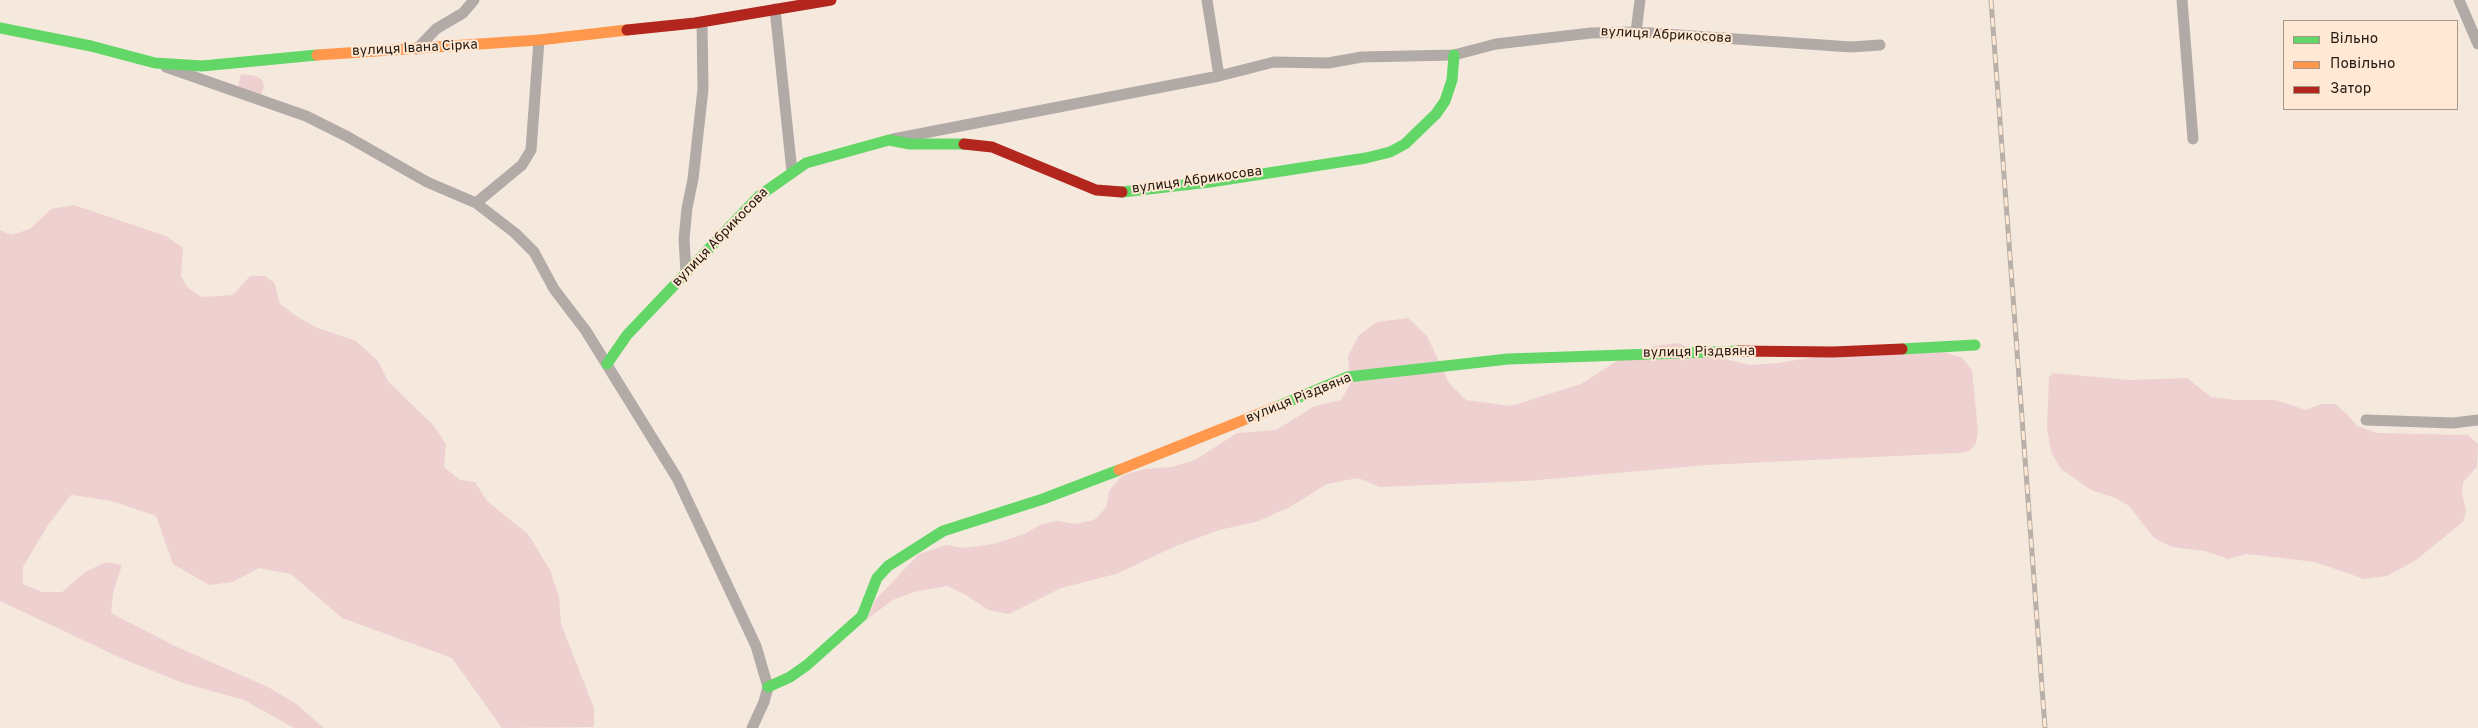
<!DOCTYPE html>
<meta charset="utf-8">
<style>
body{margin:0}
#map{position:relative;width:2478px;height:728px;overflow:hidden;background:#f5e9de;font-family:Overpass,sans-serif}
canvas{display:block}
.legend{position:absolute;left:2283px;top:20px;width:175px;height:90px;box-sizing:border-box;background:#ffe8d4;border:1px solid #a79686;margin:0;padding:6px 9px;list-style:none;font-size:15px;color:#241a11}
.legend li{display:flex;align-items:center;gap:10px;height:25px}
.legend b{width:25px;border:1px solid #a79686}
</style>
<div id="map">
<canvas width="2478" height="728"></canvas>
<ul class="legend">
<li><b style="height:6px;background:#63d668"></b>Вільно</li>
<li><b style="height:6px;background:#ff974d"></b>Повільно</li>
<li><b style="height:6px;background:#b3261e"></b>Затор</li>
</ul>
</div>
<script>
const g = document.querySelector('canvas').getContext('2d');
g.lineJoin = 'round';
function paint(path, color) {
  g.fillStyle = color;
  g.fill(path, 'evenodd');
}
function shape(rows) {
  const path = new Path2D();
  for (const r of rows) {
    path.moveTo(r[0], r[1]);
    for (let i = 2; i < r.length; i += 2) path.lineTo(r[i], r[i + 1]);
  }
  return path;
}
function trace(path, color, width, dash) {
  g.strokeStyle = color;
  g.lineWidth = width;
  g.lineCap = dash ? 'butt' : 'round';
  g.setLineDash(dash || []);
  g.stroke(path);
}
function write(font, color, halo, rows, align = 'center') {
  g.font = font + ' Overpass,sans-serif';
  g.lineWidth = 4;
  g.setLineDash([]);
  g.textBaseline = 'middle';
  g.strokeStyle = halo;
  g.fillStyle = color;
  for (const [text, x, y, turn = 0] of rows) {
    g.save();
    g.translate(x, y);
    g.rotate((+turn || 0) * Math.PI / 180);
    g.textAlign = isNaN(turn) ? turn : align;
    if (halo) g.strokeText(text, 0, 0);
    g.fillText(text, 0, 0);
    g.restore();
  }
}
paint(shape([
 [241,74,256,76,262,80,264,86,261,95,238,87],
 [74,205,166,236,183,248,181,276,188,288,202,297,233,295,250,276,265,276,274,282,280,304,296,316,318,328,356,341,378,361,388,381,434,426,446,444,444,467,460,480,475,482,487,501,528,534,550,570,559,597,561,624,594,708,594,727,502,728,452,658,342,618,291,574,259,568,233,582,209,585,173,564,156,516,112,501,71,495,48,525,23,567,23,584,42,592,62,592,85,572,106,562,122,565,113,593,111,613,175,646,268,687,295,703,324,728,294,728,244,700,183,683,123,659,0,601,0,230,11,235,30,229,51,209],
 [1408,318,1427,336,1449,383,1466,400,1511,406,1581,384,1623,357,1655,346,1678,343,1706,355,1751,365,1778,363,1815,357,1944,352,1962,358,1972,370,1978,430,1976,443,1970,451,1959,453,1707,465,1527,481,1380,487,1358,478,1327,484,1290,507,1256,522,1219,530,1176,546,1116,574,1061,588,1009,614,988,610,966,595,947,586,914,592,893,600,866,620,876,599,919,554,946,545,963,548,994,544,1024,534,1042,524,1058,521,1075,524,1094,520,1106,508,1109,491,1123,475,1145,469,1172,467,1195,460,1237,433,1276,430,1315,406,1341,400,1350,384,1348,356,1359,335,1377,322],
 [2053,373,2128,380,2187,378,2211,397,2237,400,2276,400,2306,410,2321,404,2335,404,2347,414,2357,426,2376,433,2468,435,2478,444,2477,467,2463,482,2462,493,2466,511,2463,522,2416,560,2387,576,2364,579,2315,562,2247,554,2228,559,2205,551,2172,547,2154,538,2129,506,2116,498,2091,490,2061,469,2051,452,2047,428,2049,377]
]), '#eed0d1');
trace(shape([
 [1207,0,1219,76],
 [2182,0,2193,139],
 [2459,0,2478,44],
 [775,9,792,172],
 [1636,32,1640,0],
 [417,49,436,29,463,13,474,0],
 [166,67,306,116,348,137,427,182,476,203,515,233,534,252,554,289,586,331,677,478,756,646,768,687,764,702,752,728],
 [893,139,1219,76,1274,62,1328,63,1362,57,1454,55,1496,44,1591,33,1636,32,1851,47,1880,45],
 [476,203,522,165,531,150,539,40],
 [686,273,684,239,687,208,693,179,703,89,702,22],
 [2366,420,2453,423,2478,420]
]), '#b2aaa7', 11);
trace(shape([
 [0,28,91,46,155,63,202,66,317,55],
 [1122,192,1210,182,1366,158,1390,152,1405,144,1436,114,1445,101,1452,80,1454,55],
 [1902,349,1975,345],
 [607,364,627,335,759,196,806,163,889,140,910,144,964,144],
 [1276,407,1347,377,1508,359,1739,351],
 [768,687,790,677,807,665,862,616,877,578,888,566,943,531,1043,499,1119,470]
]), '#63d668', 11);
trace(shape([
 [317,55,539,40,627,30],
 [1119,470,1276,407]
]), '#ff974d', 11);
trace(shape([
 [627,30,695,23,831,0],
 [964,144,992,147,1096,190,1122,192],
 [1739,351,1833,352,1902,349]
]), '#b3261e', 11);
const rail = shape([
 [1991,0,2045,728]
]);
trace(rail, '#b9b0a9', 5);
trace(rail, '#ffe8d4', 3, [9]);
write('14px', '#241a11', '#ffe8d4', [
 ["вулиця Абрикосова",1666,36,3],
 ["вулиця Івана Сірка",415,49,-3],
 ["вулиця Абрикосова",1197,181,-8],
 ["вулиця Абрикосова",721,238,-46],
 ["вулиця Різдвяна",1699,353,-1],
 ["вулиця Різдвяна",1299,399,-22]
]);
</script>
